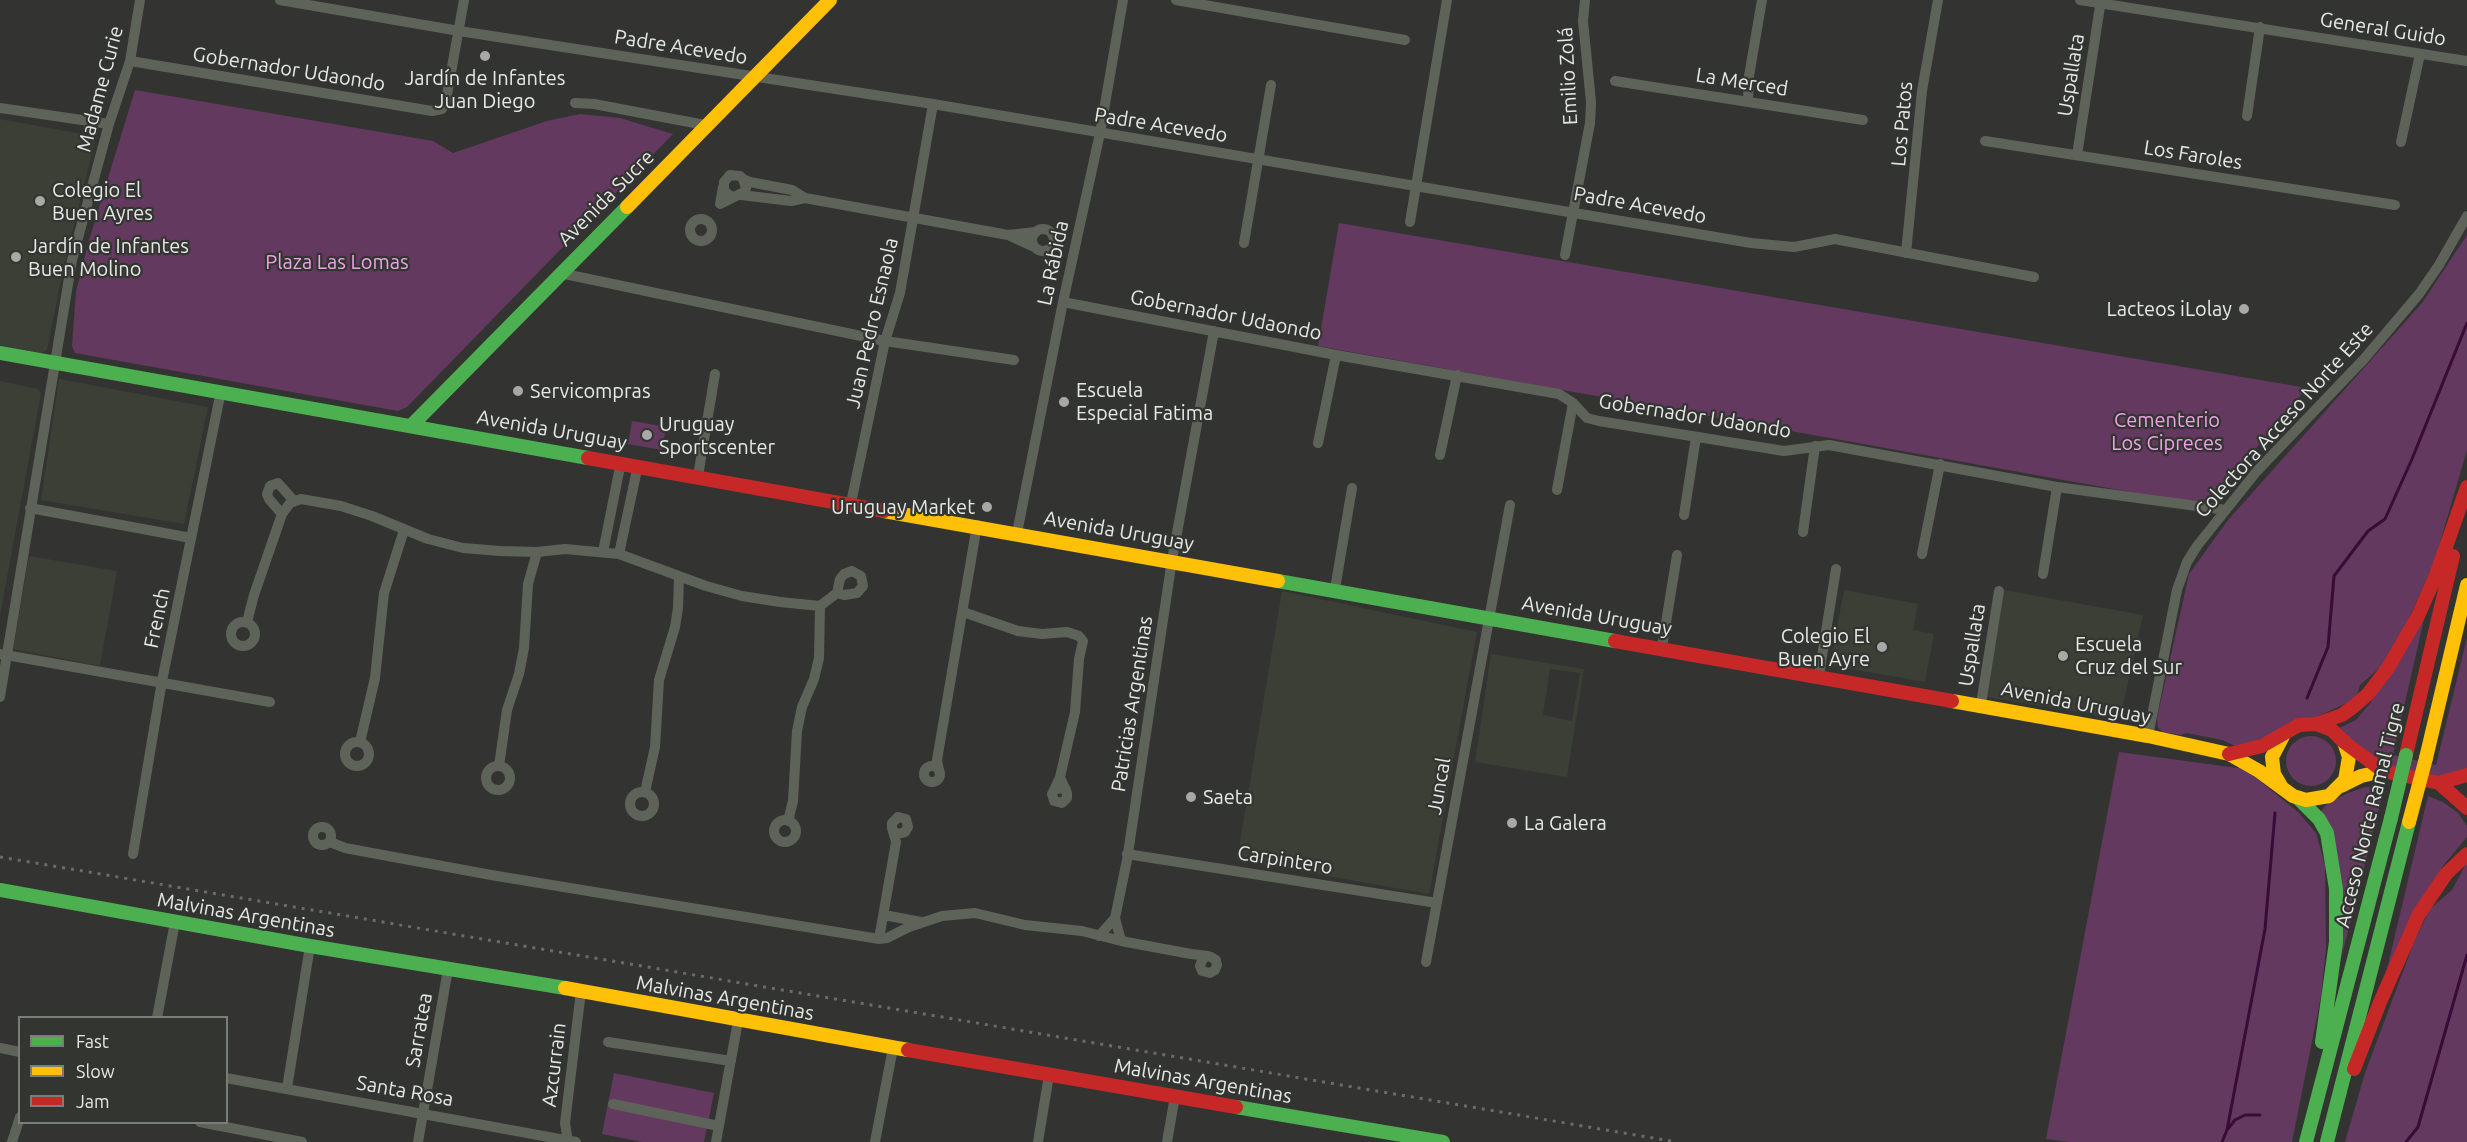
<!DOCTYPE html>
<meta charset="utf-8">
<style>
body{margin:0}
#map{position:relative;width:2467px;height:1142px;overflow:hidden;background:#333432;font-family:Ubuntu,sans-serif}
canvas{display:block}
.legend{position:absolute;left:18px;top:1016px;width:210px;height:108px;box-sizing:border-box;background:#333531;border:2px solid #7b7d79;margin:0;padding:8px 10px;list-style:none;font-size:18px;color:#e7e8e6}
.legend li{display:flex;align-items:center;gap:12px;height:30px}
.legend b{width:30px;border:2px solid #7b7d79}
</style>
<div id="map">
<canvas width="2467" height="1142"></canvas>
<ul class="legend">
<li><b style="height:8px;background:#4caf50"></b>Fast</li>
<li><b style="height:8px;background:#ffc107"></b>Slow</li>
<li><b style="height:8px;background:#c62828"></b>Jam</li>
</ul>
</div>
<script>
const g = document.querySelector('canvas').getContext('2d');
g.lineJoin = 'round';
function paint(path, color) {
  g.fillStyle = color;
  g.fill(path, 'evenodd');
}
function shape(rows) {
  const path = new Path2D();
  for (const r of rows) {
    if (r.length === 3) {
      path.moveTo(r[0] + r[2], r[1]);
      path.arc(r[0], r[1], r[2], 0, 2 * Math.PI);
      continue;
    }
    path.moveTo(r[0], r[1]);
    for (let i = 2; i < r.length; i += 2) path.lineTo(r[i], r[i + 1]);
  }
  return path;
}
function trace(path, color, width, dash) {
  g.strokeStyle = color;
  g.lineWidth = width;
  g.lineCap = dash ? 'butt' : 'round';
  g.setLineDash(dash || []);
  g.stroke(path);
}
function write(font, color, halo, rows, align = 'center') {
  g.font = font + ' Ubuntu,sans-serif';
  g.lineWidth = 4.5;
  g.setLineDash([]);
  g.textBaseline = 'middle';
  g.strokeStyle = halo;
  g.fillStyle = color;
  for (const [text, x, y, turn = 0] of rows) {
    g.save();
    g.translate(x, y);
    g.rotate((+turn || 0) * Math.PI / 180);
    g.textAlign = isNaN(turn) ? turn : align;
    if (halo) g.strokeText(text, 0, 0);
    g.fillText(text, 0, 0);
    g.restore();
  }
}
paint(shape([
 [0,119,93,136,95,141,65,261,47,350,41,353,0,345],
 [59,379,208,407,184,524,41,500],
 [0,381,37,389,41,393,0,616],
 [29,556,117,571,100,666,13,649],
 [1844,590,1918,604,1913,630,1934,634,1925,682,1834,666,1831,659],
 [2004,590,2143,615,2120,719,1986,697],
 [1282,591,1477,632,1429,894,1237,860],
 [1491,654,1584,669,1567,777,1475,762],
 [1550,669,1580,673,1572,721,1543,715]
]), '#3b3f36');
paint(shape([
 [135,90,433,141,453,153,547,121,580,114,620,118,673,134,407,407,398,411,75,353,72,346,76,292,89,240],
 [1339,223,1814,304,2307,388,2213,499,2186,502,1318,346],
 [2467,235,2467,450,2434,563,2391,658,2360,685,2356,699,2276,735,2238,747,2222,740,2187,733,2180,735,2163,732,2158,728,2157,718,2189,574,2228,520,2422,303],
 [632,421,666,427,662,450,628,444],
 [2424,619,2393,755,2436,765,2467,638,2467,769,2435,778,2393,771,2337,729,2356,720,2371,702],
 [2311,761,25],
 [2119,752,2245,769,2298,812,2316,833,2325,865,2326,948,2321,996,2292,1142,2070,1142,2046,1139],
 [2366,787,2384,789,2331,998,2338,925,2321,811,2328,803,2348,793],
 [2428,796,2443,802,2458,813,2467,826,2467,837,2442,867,2386,973],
 [2467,862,2467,1142,2345,1142,2365,1073,2414,942,2430,909,2452,890],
 [614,1073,714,1093,704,1142,642,1142,602,1134]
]), '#633960');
trace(shape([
 [2307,698,2328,647,2334,576,2368,531,2385,519,2412,459,2467,323],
 [2227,1130,2265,929,2275,813],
 [2222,1142,2227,1130,2235,1120,2245,1115,2260,1115],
 [2406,1142,2418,1127,2467,955]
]), '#390c37', 3);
trace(shape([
 [280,0,459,31,933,104,1751,243,1794,247,1835,239,2034,277],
 [1176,0,1405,40],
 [2080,0,2467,61],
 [130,61,432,111,442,109,446,100,464,0],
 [1615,81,1863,120],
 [1748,100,1749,76,1762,0],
 [575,103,594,104,705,125],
 [0,108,109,124],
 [2247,116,2260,27],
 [1985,141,2395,205],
 [2401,142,2420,54],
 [2077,155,2101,0],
 [723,187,720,204,744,192,746,188,743,179,740,176,730,175,724,182,724,191,732,197],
 [741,195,791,201,805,198,792,190,750,182,743,179],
 [805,198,1008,235],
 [701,230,11],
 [1410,222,1447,0],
 [1043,240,11],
 [1244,243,1271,85],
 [1034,247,1008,235,1036,232],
 [1906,253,1922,91,1938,0],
 [1565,255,1590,123,1591,102,1583,21,1585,0],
 [560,273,885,341,1014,360],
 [1063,302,1336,355,1559,394,1573,403,1587,418,1599,421,1784,451,1829,445,2057,487,2226,510],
 [1318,443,1336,355],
 [1440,455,1457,375],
 [698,476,715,374],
 [1557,490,1573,403],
 [851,503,885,341,900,293,933,104],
 [30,508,191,538],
 [282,514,269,499,267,494,270,486,278,483,294,501],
 [1684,515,1696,437],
 [1803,532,1815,446],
 [1017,533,1063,302,1100,133,1123,0],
 [603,552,621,462],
 [619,554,638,465],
 [1922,554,1940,464],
 [2043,574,2057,487],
 [1335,589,1352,488],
 [963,612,1018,631,1042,634,1067,632,1079,636,1083,641,1079,659,1075,712,1060,777,1054,790],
 [243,634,12],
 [247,622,254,595,282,514,290,503,301,499,341,506,372,516,428,539,463,548,500,551,537,552,565,549,619,554,706,586,742,596,780,602,820,606,837,593,840,579,844,574,852,571,861,576,863,586,857,593,844,595,837,593],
 [1662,647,1677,555],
 [0,654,270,702],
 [1819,675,1836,569],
 [0,697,72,260,109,124,130,61,140,0],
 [1981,704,1999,591],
 [2148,736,2177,590,2187,562,2197,546,2257,471,2364,359,2419,294,2439,265,2467,216],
 [357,754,12],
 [360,742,375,678,384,593,404,530],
 [498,778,12],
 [499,766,507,710,519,674,524,648,528,584,537,552],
 [932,774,8],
 [939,771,937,760,977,525],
 [1060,777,1067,793,1067,798,1062,803,1054,801,1052,794,1054,790,1061,788,1066,790],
 [642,804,12],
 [645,792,655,747,659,680,675,627,678,608,679,577],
 [785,831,11],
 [788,821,793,801,797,731,802,707,814,679,819,658,820,606],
 [322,836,9],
 [330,842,345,848,491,875,879,939,887,938,909,927,942,916,975,913,1025,925,1082,931,1121,941,1191,954,1208,956,1211,957,1216,960,1217,965,1215,970,1210,973,1202,971,1200,966,1203,958,1208,956],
 [133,854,162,681,221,391],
 [1127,854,1437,903],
 [884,915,921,922],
 [1115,918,1127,860,1172,560,1214,331],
 [1099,936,1115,918,1121,941],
 [879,939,896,842,892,828,892,823,898,817,906,819,908,827,905,832,898,834,893,831],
 [1426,962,1510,505],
 [157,1018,175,922],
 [608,1042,731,1061],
 [0,1048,20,1052],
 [226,1078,576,1142],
 [287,1088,310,946],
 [613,1104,719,1126],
 [200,1122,302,1142],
 [12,1142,20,1117],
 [418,1142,448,969],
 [568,1142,565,1123,581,991],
 [716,1142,738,1021],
 [875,1142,893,1048],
 [1038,1142,1049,1075],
 [1167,1142,1175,1096]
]), '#5e635a', 10);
trace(shape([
 [0,353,588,458],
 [412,425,627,207],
 [1278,581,1615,641],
 [2298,798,2319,819,2327,833,2336,889,2336,942,2322,1042],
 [0,890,310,946,565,988],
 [1236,1107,1443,1142],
 [2306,1142,2391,818],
 [2327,1142,2409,822]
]), '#4caf50', 14);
trace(shape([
 [627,207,830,0],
 [884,511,1278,581],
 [1952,701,2148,736,2229,754,2259,771,2293,796,2306,800,2329,796,2345,780,2349,757,2344,742],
 [2426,758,2467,585],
 [2281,786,2274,774,2272,757,2283,736],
 [2341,786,2361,776,2383,771],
 [565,988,908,1050]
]), '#ffc107', 14);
trace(shape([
 [588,458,884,511],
 [1615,641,1952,701],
 [2316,724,2342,715,2353,707,2368,694,2388,668,2418,616,2436,575,2467,487],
 [2229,754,2262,746,2299,725,2316,724,2332,730,2344,742,2383,771,2439,783,2467,775],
 [2406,755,2453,556],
 [2439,783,2467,808],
 [908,1050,1236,1107],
 [2354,1069,2380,1002,2419,914,2446,874,2467,854]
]), '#c62828', 14);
trace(shape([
 [0,857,1677,1142]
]), '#6a6c68', 3, [3, 6]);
trace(shape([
 [2391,818,2406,755]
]), '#4caf50', 14);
trace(shape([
 [2409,822,2426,758]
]), '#ffc107', 14);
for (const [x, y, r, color] of [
 [485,56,6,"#a8a9a7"],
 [40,201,6,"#a8a9a7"],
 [16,257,6,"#a8a9a7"],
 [2244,309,6,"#a8a9a7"],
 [518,391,6,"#a8a9a7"],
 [1064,402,6,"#a8a9a7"],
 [647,435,6,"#a8a9a7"],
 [987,507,6,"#a8a9a7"],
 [1882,647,6,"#a8a9a7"],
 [2063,656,6,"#a8a9a7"],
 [1191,797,6,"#a8a9a7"],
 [1512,823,6,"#a8a9a7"]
]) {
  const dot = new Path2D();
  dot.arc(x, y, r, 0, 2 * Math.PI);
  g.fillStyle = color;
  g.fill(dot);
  trace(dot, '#333531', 2);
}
write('20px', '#e7e8e6', '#333531', [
 ["General Guido",2383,29,9],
 ["Padre Acevedo",681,47,9],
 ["Gobernador Udaondo",289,69,9],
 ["Uspallata",2071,75,-81],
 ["Emilio Zolá",1568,76,-93],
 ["La Merced",1742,82,9],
 ["Madame Curie",100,89,-75],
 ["Los Patos",1902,124,-85],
 ["Padre Acevedo",1161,125,9],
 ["Los Faroles",2193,155,9],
 ["Avenida Sucre",606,198,-45],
 ["Padre Acevedo",1640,205,10],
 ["La Rábida",1053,263,-78],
 ["Gobernador Udaondo",1226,315,11],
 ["Juan Pedro Esnaola",872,323,-77],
 ["Gobernador Udaondo",1695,416,9],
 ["Colectora Acceso Norte Este",2284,420,-48],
 ["Avenida Uruguay",552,430,10],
 ["Avenida Uruguay",1119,531,10],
 ["Avenida Uruguay",1597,616,10],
 ["French",157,618,-78],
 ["Uspallata",1972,645,-81],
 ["Avenida Uruguay",2076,703,11],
 ["Patricias Argentinas",1132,704,-81],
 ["Juncal",1439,786,-80],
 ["Acceso Norte Ramal Tigre",2370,815,-76],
 ["Carpintero",1285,860,9],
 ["Malvinas Argentinas",246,915,10],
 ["Malvinas Argentinas",725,998,10],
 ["Sarratea",419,1030,-80],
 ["Azcurrain",554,1065,-83],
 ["Malvinas Argentinas",1203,1081,10],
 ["Santa Rosa",405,1091,10]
]);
write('20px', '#e7e8e6', '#333531', [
 ["Jardín de Infantes",485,78,"center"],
 ["Juan Diego",485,101,"center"],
 ["Colegio El",52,190],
 ["Buen Ayres",52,213],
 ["Jardín de Infantes",28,246],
 ["Buen Molino",28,269],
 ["Lacteos iLolay",2232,309,"right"],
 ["Escuela",1076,390],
 ["Especial Fatima",1076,413],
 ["Servicompras",530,391],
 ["Uruguay",659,424],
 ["Sportscenter",659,447],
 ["Uruguay Market",975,507,"right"],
 ["Colegio El",1870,636,"right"],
 ["Buen Ayre",1870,659,"right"],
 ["Escuela",2075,644],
 ["Cruz del Sur",2075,667],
 ["Saeta",1203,797],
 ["La Galera",1524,823]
], 'left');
write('20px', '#f0a2e9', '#333531', [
 ["Plaza Las Lomas",337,262],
 ["Cementerio",2167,420],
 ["Los Cipreces",2167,443]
]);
</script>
